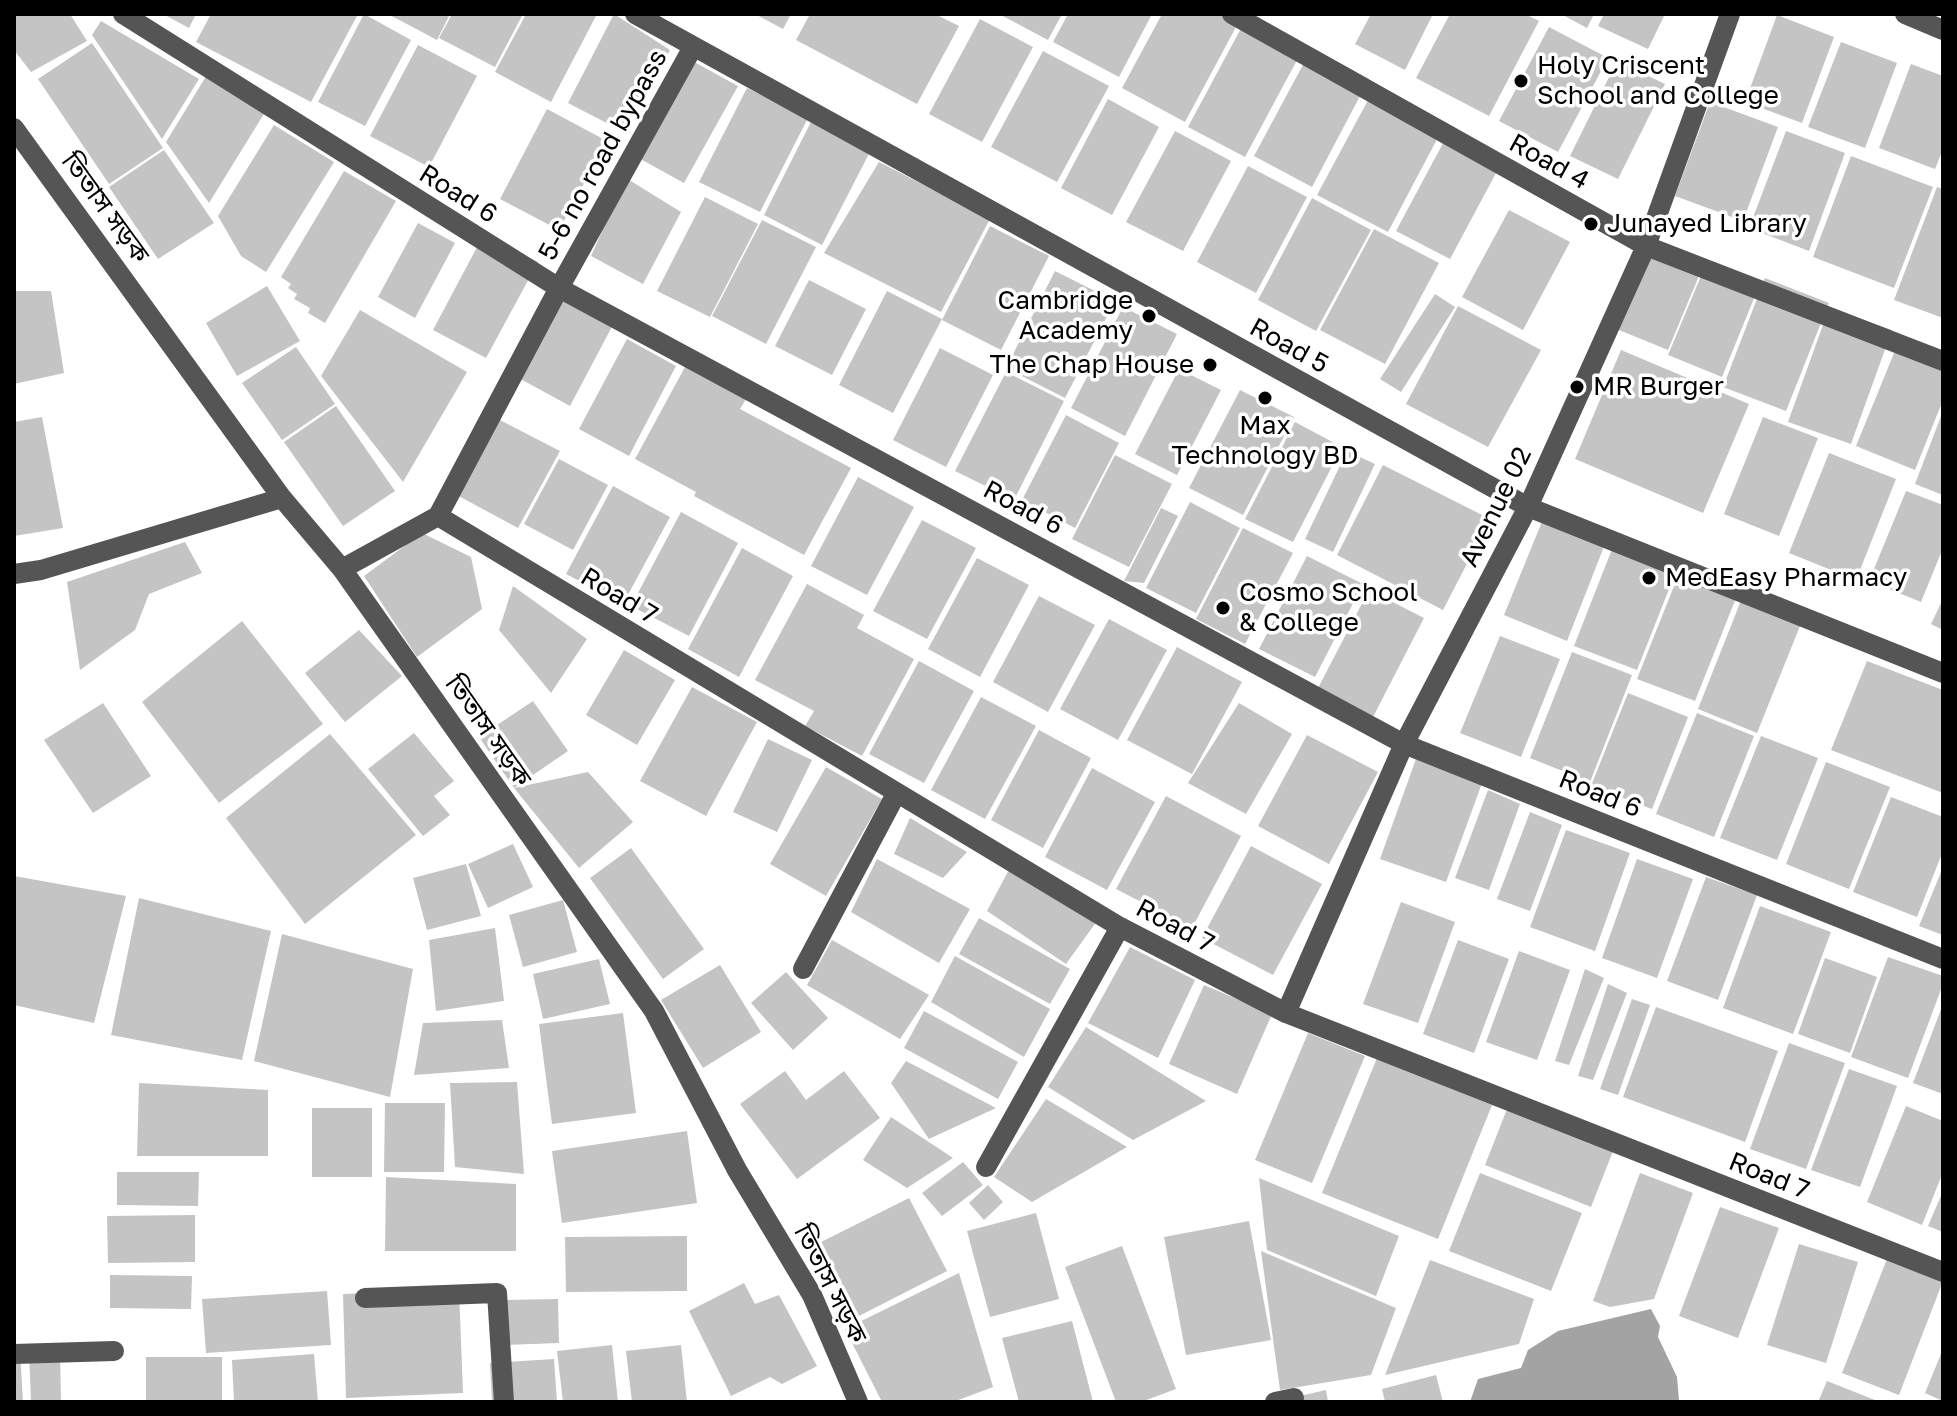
<!DOCTYPE html>
<meta charset="utf-8">
<style>
body{margin:0}
#map{position:relative;width:1957px;height:1416px;overflow:hidden;background:#fff;font-family:"Golos Text",sans-serif}
canvas{display:block}
.frame{position:absolute;inset:0;border:16px solid #000;pointer-events:none}
</style>
<div id="map">
<canvas width="1957" height="1416"></canvas>
<div class="frame"></div>
</div>
<script>
const g = document.querySelector('canvas').getContext('2d');
g.lineJoin = 'round';
function paint(path, color) {
  g.fillStyle = color;
  g.fill(path, 'evenodd');
}
function shape(rows) {
  const path = new Path2D();
  for (const r of rows) {
    path.moveTo(r[0], r[1]);
    for (let i = 2; i < r.length; i += 2) path.lineTo(r[i], r[i + 1]);
  }
  return path;
}
function trace(path, color, width, dash) {
  g.strokeStyle = color;
  g.lineWidth = width;
  g.lineCap = dash ? 'butt' : 'round';
  g.setLineDash(dash || []);
  g.stroke(path);
}
function write(font, color, halo, rows, align = 'center') {
  g.font = font + ' "Golos Text","Noto Sans Bengali",sans-serif';
  g.lineWidth = 7;
  g.setLineDash([]);
  g.textBaseline = 'middle';
  g.strokeStyle = halo;
  g.fillStyle = color;
  for (const [text, x, y, turn = 0] of rows) {
    g.save();
    g.translate(x, y);
    g.rotate((+turn || 0) * Math.PI / 180);
    g.textAlign = isNaN(turn) ? turn : align;
    if (halo) g.strokeText(text, 0, 0);
    g.fillText(text, 0, 0);
    g.restore();
  }
}
paint(shape([
 [1651,1309,1660,1326,1658,1337,1677,1377,1679,1400,1666,1402,1470,1402,1478,1379,1521,1368,1528,1350,1558,1331]
]), '#a3a3a3');
paint(shape([
 [14,14,70,14,87,41,31,72,14,50],
 [163,14,196,14,189,28],
 [211,14,358,14,311,102,196,42],
 [364,14,411,40,365,126,318,102],
 [388,14,450,14,437,40],
 [452,14,523,14,495,67,439,38],
 [526,14,597,14,551,102,495,72],
 [614,14,670,50,624,132,568,103],
 [755,14,791,14,783,29],
 [810,14,935,14,959,26,917,104,796,40],
 [999,14,1062,14,1048,40],
 [1068,14,1152,14,1119,77,1053,42],
 [1162,14,1243,14,1185,122,1122,88],
 [1371,14,1433,14,1405,70,1355,44],
 [1450,14,1525,14,1539,21,1489,116,1416,78],
 [1561,14,1594,14,1587,28],
 [1604,14,1665,14,1648,49,1598,26],
 [1777,15,1834,37,1802,123,1745,102],
 [980,19,1033,47,982,142,929,114],
 [1246,19,1303,49,1245,157,1188,127],
 [101,21,199,79,162,139,92,35],
 [1549,27,1608,58,1558,152,1499,121],
 [1841,42,1897,63,1865,148,1808,127],
 [92,43,163,148,109,184,38,79],
 [418,45,477,76,429,167,370,136],
 [1312,48,1369,79,1312,187,1254,156],
 [1043,51,1109,86,1057,182,991,147],
 [687,58,738,86,684,183,633,155],
 [1617,61,1665,84,1618,179,1570,156],
 [1911,64,1943,76,1943,149,1935,169,1879,148],
 [208,73,267,109,209,203,166,142],
 [747,88,808,118,760,212,699,182],
 [1374,89,1444,126,1388,232,1317,195],
 [1108,99,1159,127,1112,215,1061,188],
 [1710,102,1778,127,1743,221,1675,196],
 [547,109,607,141,559,230,500,199],
 [815,114,874,144,822,245,764,215],
 [274,125,334,162,266,272,241,256,218,216],
 [1175,131,1231,161,1183,251,1126,222],
 [1786,131,1845,153,1809,251,1749,228],
 [1449,132,1503,160,1450,259,1396,231],
 [164,150,214,223,158,259,109,187],
 [1851,156,1933,187,1894,288,1813,257],
 [879,162,990,219,941,312,824,253],
 [1248,166,1307,197,1256,293,1197,262],
 [344,171,396,201,325,323,308,313,310,308,294,299,297,294,288,288,291,284,281,277],
 [626,178,681,212,643,284,591,256],
 [1937,187,1943,189,1943,318,1894,300],
 [705,197,758,224,710,317,657,291],
 [1312,198,1371,230,1316,331,1258,300],
 [1509,210,1570,242,1523,330,1462,297],
 [762,220,816,247,766,344,712,316],
 [418,223,455,243,415,318,378,297],
 [990,226,1049,256,1001,350,942,320],
 [1374,229,1439,263,1385,364,1320,330],
 [484,234,538,262,486,358,433,330],
 [1651,237,1706,259,1668,350,1614,328],
 [1706,264,1759,286,1722,377,1668,355],
 [1055,271,1115,301,1065,398,1006,368],
 [1765,278,1829,303,1786,411,1723,387],
 [809,280,866,309,832,375,775,346],
 [267,286,300,341,237,376,206,323],
 [14,291,51,291,64,373,14,384],
 [560,291,615,321,570,406,515,376],
 [887,291,942,319,893,413,839,385],
 [1435,294,1455,307,1401,392,1380,379],
 [1458,306,1541,350,1488,447,1406,404],
 [1123,307,1177,334,1125,436,1071,408],
 [1829,308,1892,330,1851,444,1788,422],
 [360,310,467,372,403,482,321,376],
 [627,339,676,366,629,456,579,429],
 [1899,341,1943,359,1943,400,1915,470,1856,446],
 [296,347,335,404,282,440,242,383],
 [940,348,993,375,946,467,893,440],
 [1621,350,1749,404,1703,513,1575,459],
 [685,367,746,399,740,409,851,468,804,555,694,496,696,492,635,459],
 [1179,369,1221,390,1177,475,1135,454],
 [1006,372,1064,401,1014,500,955,471],
 [1240,390,1294,417,1243,515,1189,488],
 [336,406,395,491,343,526,284,442],
 [1943,411,1943,495,1915,484],
 [1066,415,1119,443,1075,528,1022,500],
 [42,417,63,528,14,536,14,422],
 [494,417,560,451,518,528,453,493],
 [1763,417,1818,438,1779,536,1724,514],
 [1295,422,1342,447,1293,542,1245,519],
 [1347,451,1375,464,1333,552,1305,539],
 [1829,453,1896,479,1856,580,1789,553],
 [1115,455,1172,484,1129,567,1072,539],
 [559,459,608,485,573,550,524,524],
 [1383,465,1490,519,1443,610,1337,555],
 [858,477,914,507,867,595,811,566],
 [613,486,670,517,623,604,566,574],
 [1906,491,1943,505,1943,548,1921,602,1869,581],
 [1190,502,1240,528,1196,613,1146,588],
 [1161,508,1178,516,1144,583,1124,581],
 [681,512,738,543,689,636,631,606],
 [1543,519,1605,544,1567,641,1504,615],
 [922,520,976,548,927,639,873,611],
 [1243,528,1293,553,1245,644,1196,619],
 [422,533,471,557,482,609,417,657,364,576],
 [185,542,202,573,149,594,135,630,80,670,67,582],
 [1614,544,1677,569,1637,670,1574,646],
 [742,548,793,576,739,677,688,649],
 [1307,556,1363,584,1315,677,1259,649],
 [977,558,1029,585,980,677,928,649],
 [1680,571,1738,593,1695,701,1637,679],
 [807,584,864,615,857,628,914,659,862,756,805,726,814,711,755,680],
 [513,586,587,639,551,693,499,630],
 [1369,590,1424,618,1372,719,1317,690],
 [1039,596,1095,625,1048,712,993,682],
 [1742,598,1802,621,1757,733,1698,709],
 [1943,599,1943,630,1931,624],
 [1109,619,1167,650,1118,740,1060,709],
 [242,621,323,724,219,803,142,702],
 [359,630,402,676,345,722,305,673],
 [1500,636,1560,659,1521,757,1460,733],
 [1177,647,1242,682,1192,774,1127,740],
 [624,650,675,680,637,745,586,715],
 [1572,652,1632,675,1590,782,1530,758],
 [919,661,974,691,924,783,869,754],
 [1867,661,1943,690,1943,793,1831,750],
 [692,687,757,722,706,816,640,781],
 [1628,693,1688,717,1652,809,1591,786],
 [981,697,1036,726,985,819,931,790],
 [533,701,568,751,514,788,588,772,633,822,579,868,514,788,479,737],
 [103,703,151,776,93,813,44,740],
 [1239,703,1292,734,1246,814,1188,783],
 [1697,713,1754,736,1714,837,1656,814],
 [1039,730,1091,758,1043,848,991,820],
 [414,733,454,781,434,796,450,815,423,836,368,769],
 [330,734,416,835,305,924,226,818],
 [1307,735,1378,772,1329,864,1258,826],
 [1761,736,1818,758,1777,860,1720,838],
 [768,739,812,760,777,832,733,812],
 [1416,759,1482,783,1446,882,1380,859],
 [1826,762,1890,787,1849,889,1786,864],
 [826,767,882,799,826,896,770,864],
 [1092,768,1155,802,1107,890,1045,857],
 [1488,790,1520,804,1489,890,1455,878],
 [1166,796,1241,836,1192,928,1116,889],
 [1891,797,1943,817,1943,851,1917,917,1853,892],
 [1530,812,1562,825,1530,911,1497,899],
 [910,818,967,852,943,878,894,854],
 [1566,830,1630,853,1595,951,1530,927],
 [513,844,533,887,488,908,468,864],
 [1251,846,1322,884,1273,975,1202,938],
 [631,848,704,949,663,979,590,878],
 [877,859,970,909,939,963,851,912],
 [1637,859,1693,879,1657,978,1602,958],
 [466,864,481,916,427,930,413,878],
 [1011,866,1097,921,1066,964,987,911],
 [1943,867,1943,935,1919,926],
 [14,876,126,896,94,1023,14,1005],
 [1706,877,1757,895,1718,1000,1667,981],
 [139,898,271,931,242,1060,111,1035],
 [563,900,577,952,523,967,509,915],
 [1401,902,1455,922,1418,1023,1363,1004],
 [1760,906,1831,932,1793,1034,1723,1008],
 [979,918,1070,969,1050,1004,959,954],
 [495,928,504,1001,436,1011,429,940],
 [282,934,413,969,390,1097,254,1061],
 [832,940,929,995,900,1039,807,985],
 [1458,940,1509,959,1474,1053,1423,1034],
 [1130,947,1195,980,1158,1058,1088,1023],
 [1519,951,1570,970,1537,1060,1486,1042],
 [955,956,1050,1009,1024,1057,931,1002],
 [1888,957,1943,976,1943,984,1908,1078,1851,1057],
 [1825,958,1877,977,1850,1053,1798,1034],
 [599,959,610,1004,543,1019,533,974],
 [720,965,761,1032,703,1068,661,1000],
 [1585,969,1604,978,1569,1065,1555,1061],
 [786,972,828,1018,793,1050,751,1003],
 [1608,984,1627,993,1593,1080,1578,1076],
 [1204,985,1272,1014,1237,1094,1169,1064],
 [1632,999,1650,1005,1618,1095,1600,1089],
 [1943,1004,1943,1094,1913,1083],
 [1656,1007,1778,1051,1745,1142,1623,1097],
 [924,1011,1018,1062,998,1099,904,1048],
 [623,1013,636,1113,552,1124,539,1024],
 [502,1020,509,1068,414,1075,423,1023],
 [1086,1027,1206,1101,1133,1140,1048,1087],
 [1308,1033,1365,1056,1312,1183,1255,1160],
 [1789,1043,1845,1063,1806,1169,1750,1149],
 [1377,1058,1492,1105,1438,1239,1322,1193],
 [906,1061,996,1108,929,1139,891,1083],
 [1849,1069,1897,1086,1860,1187,1811,1170],
 [785,1071,806,1100,844,1071,880,1118,797,1179,740,1104],
 [517,1082,524,1174,455,1167,450,1083],
 [139,1083,268,1090,268,1156,137,1156],
 [1046,1099,1127,1147,1032,1202,994,1177],
 [385,1103,445,1103,444,1172,384,1172],
 [1509,1104,1615,1146,1591,1207,1485,1165],
 [1906,1106,1943,1121,1943,1172,1922,1225,1867,1202],
 [312,1108,372,1108,372,1177,312,1177],
 [891,1117,953,1158,907,1188,863,1160],
 [687,1131,697,1203,562,1223,552,1151],
 [963,1162,983,1185,942,1216,922,1193],
 [117,1172,199,1172,198,1206,117,1205],
 [1480,1173,1582,1213,1551,1291,1449,1251],
 [1640,1173,1693,1193,1654,1299,1610,1307,1593,1301],
 [386,1177,516,1184,516,1251,385,1251],
 [1259,1178,1399,1236,1376,1296,1267,1250],
 [988,1185,1003,1202,984,1220,969,1203],
 [1943,1191,1943,1232,1928,1226],
 [909,1198,947,1271,853,1319,815,1245],
 [1720,1207,1779,1228,1738,1338,1679,1316],
 [1036,1213,1059,1299,990,1317,967,1231],
 [195,1215,195,1262,108,1263,107,1216],
 [1249,1221,1271,1340,1186,1355,1164,1237],
 [687,1236,687,1291,566,1292,565,1237],
 [1799,1244,1858,1262,1826,1363,1767,1345],
 [1122,1246,1176,1389,1141,1402,1116,1402,1065,1267],
 [1261,1251,1396,1308,1371,1375,1280,1390],
 [1887,1259,1943,1281,1899,1395,1842,1373],
 [1430,1260,1534,1299,1519,1344,1385,1375],
 [959,1273,993,1387,953,1402,882,1402,845,1329],
 [110,1275,192,1276,191,1309,110,1308],
 [744,1283,755,1304,779,1295,817,1366,782,1384,770,1377,731,1396,689,1311],
 [459,1290,463,1393,346,1398,343,1294],
 [327,1291,331,1345,206,1353,202,1299],
 [558,1299,559,1343,504,1345,503,1300],
 [1072,1321,1093,1402,1019,1402,1002,1338],
 [612,1345,618,1402,563,1402,557,1351],
 [681,1345,687,1402,632,1402,626,1351],
 [1943,1349,1943,1401,1925,1393],
 [14,1350,20,1350,23,1402,14,1402],
 [29,1350,60,1350,61,1402,31,1402],
 [314,1354,318,1402,234,1402,232,1360],
 [146,1357,222,1357,222,1402,146,1402],
 [554,1359,557,1402,492,1402,490,1363],
 [1436,1375,1443,1402,1385,1402,1382,1389],
 [1827,1381,1880,1402,1818,1402],
 [1326,1390,1328,1402,1278,1402,1278,1401]
]), '#c4c4c4');
trace(shape([
 [123,14,559,288,1404,744,1943,959],
 [635,14,1528,507,1943,673],
 [1232,14,1646,246,1943,361],
 [1905,14,1943,30],
 [14,128,282,498,342,569,654,1011,737,1170,812,1295,858,1402],
 [438,516,1120,927,1286,1013,1943,1272],
 [438,516,559,288,693,47],
 [342,569,438,516],
 [14,574,41,570,282,498],
 [803,969,896,794],
 [1286,1013,1404,744,1528,507,1646,246,1730,14],
 [986,1167,1120,927],
 [365,1298,497,1293,504,1402],
 [14,1354,114,1351],
 [1275,1402,1294,1398]
]), '#555', 20);
for (const [x, y, r, color] of [
 [1521,81,8,"#000"],
 [1591,224,8,"#000"],
 [1149,316,8,"#000"],
 [1210,365,8,"#000"],
 [1577,387,8,"#000"],
 [1265,398,8,"#000"],
 [1649,578,8,"#000"],
 [1223,608,8,"#000"]
]) {
  const dot = new Path2D();
  dot.arc(x, y, r, 0, 2 * Math.PI);
  g.fillStyle = color;
  g.fill(dot);
  trace(dot, '#fff', 3);
}
write('26px', '#000', '#fff', [
 ["Holy Criscent",1537,66],
 ["School and College",1537,96],
 ["Junayed Library",1607,224],
 ["Cambridge",1133,301,"right"],
 ["Academy",1133,331,"right"],
 ["The Chap House",1194,365,"right"],
 ["MR Burger",1593,387],
 ["Max",1265,426,"center"],
 ["Technology BD",1265,456,"center"],
 ["MedEasy Pharmacy",1665,578],
 ["Cosmo School",1239,593],
 ["& College",1239,623]
], 'left');
write('26px', '#000', '#fff', [
 ["5-6 no road bypass",603,155,-61],
 ["Road 4",1549,162,29],
 ["Road 6",458,194,32],
 ["তিতাস সড়ক",105,208,54],
 ["Road 5",1289,346,29],
 ["Avenue 02",1496,507,-64],
 ["Road 6",1023,508,28],
 ["Road 7",619,596,31],
 ["তিতাস সড়ক",488,731,55],
 ["Road 6",1600,794,22],
 ["Road 7",1175,926,28],
 ["Road 7",1769,1176,22],
 ["তিতাস সড়ক",830,1284,63]
]);
</script>
